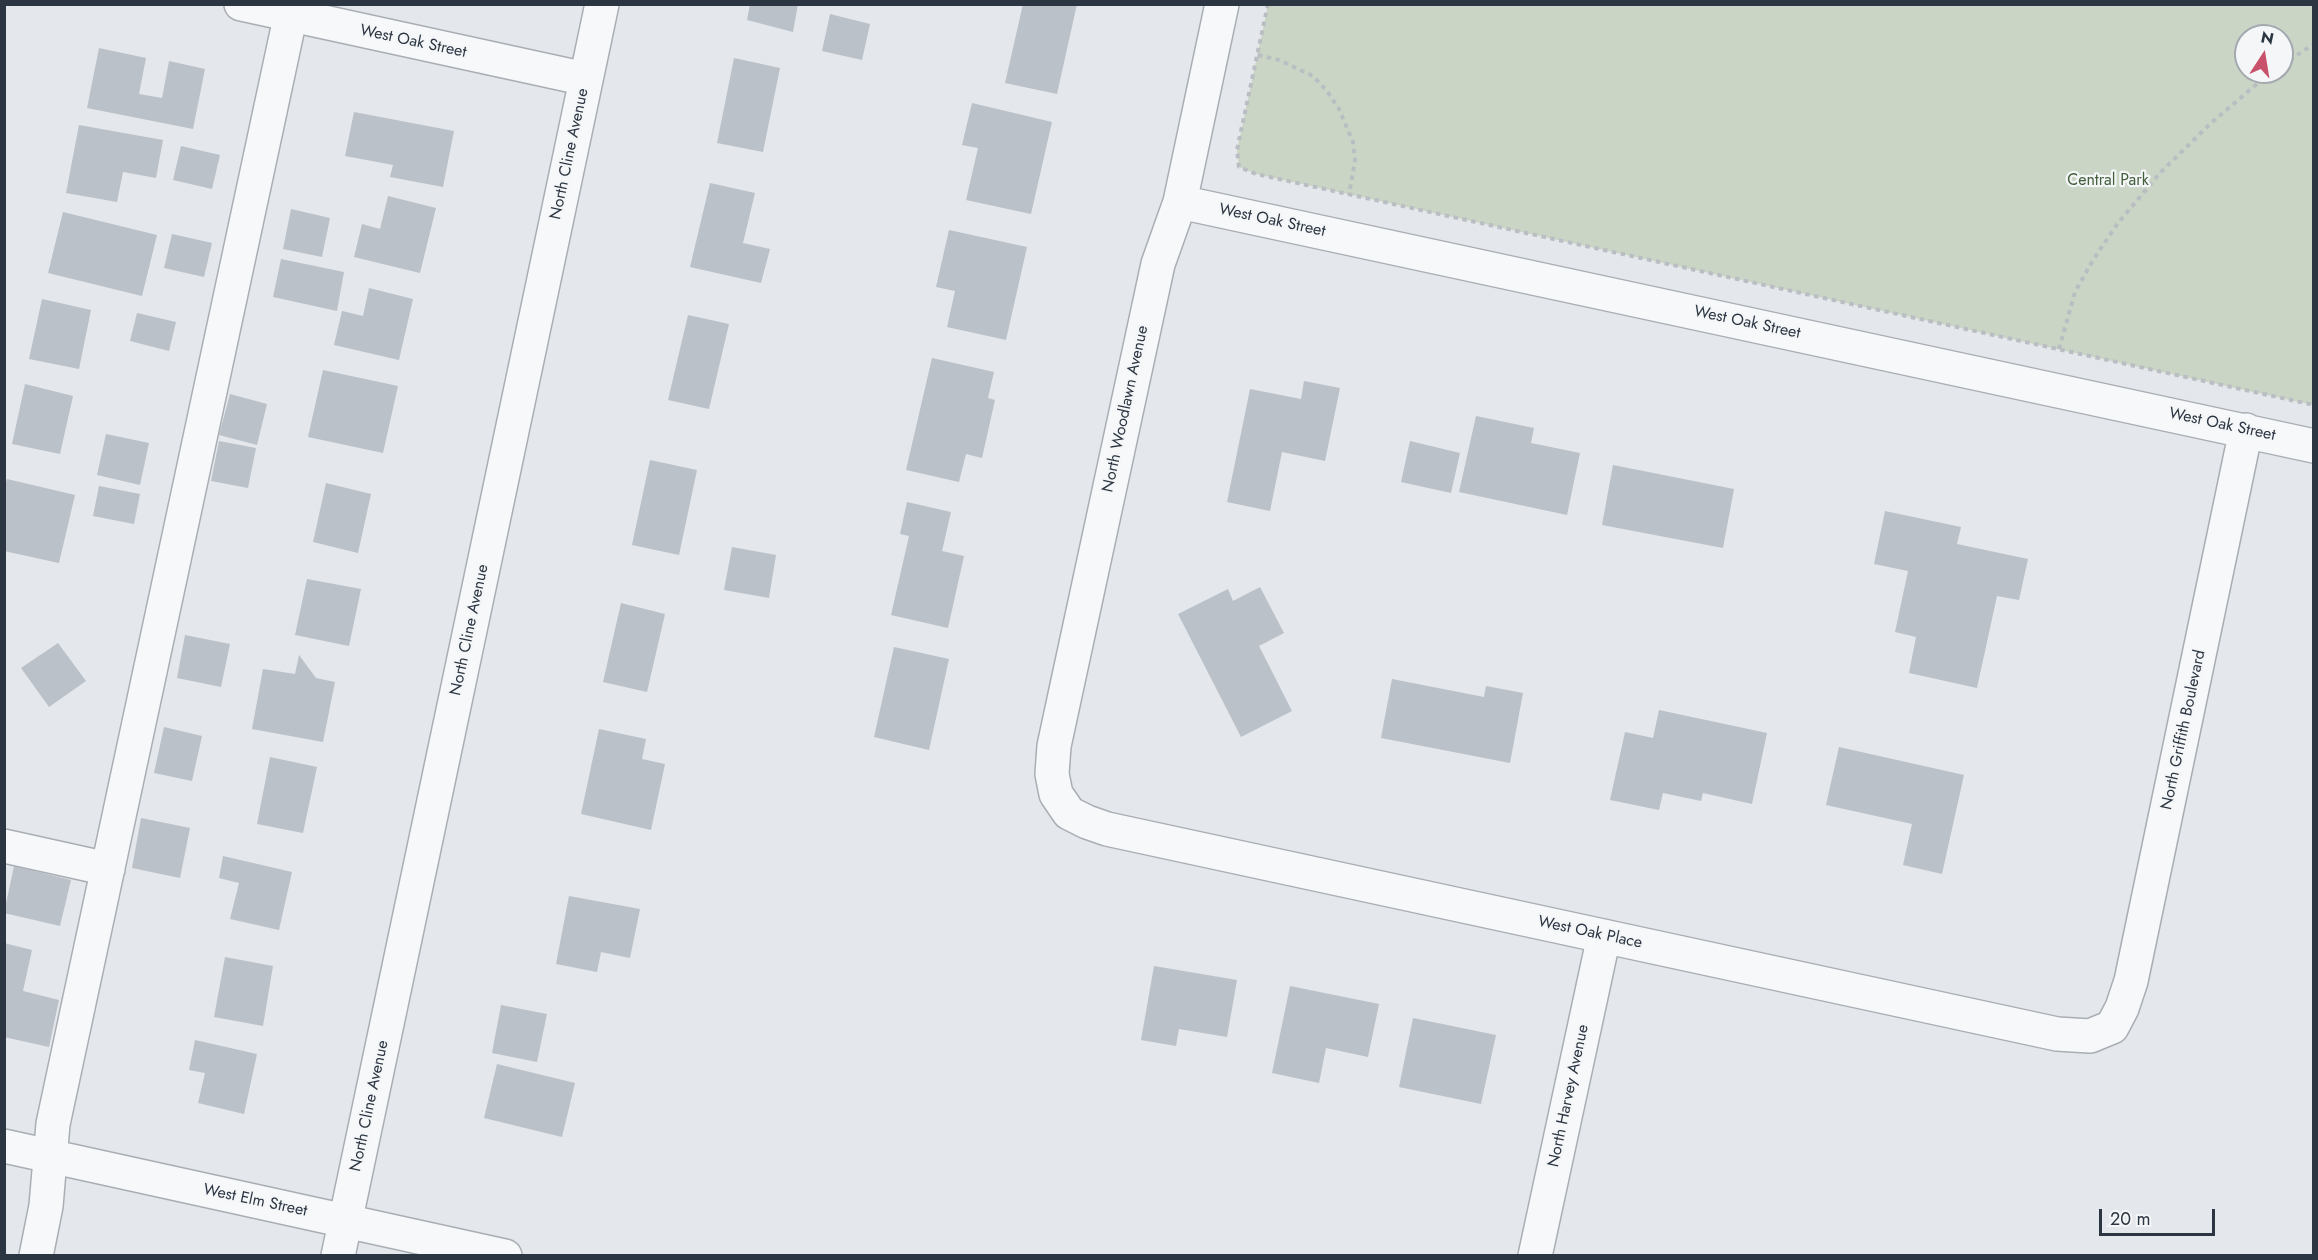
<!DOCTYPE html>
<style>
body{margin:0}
#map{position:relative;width:2318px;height:1260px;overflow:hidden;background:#e4e7eb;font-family:Jost,sans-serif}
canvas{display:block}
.frame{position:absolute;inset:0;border:6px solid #2c3643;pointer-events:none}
.north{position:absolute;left:2234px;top:24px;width:60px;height:60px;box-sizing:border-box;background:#f4f6f8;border:2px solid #a4a9b0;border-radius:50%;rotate:12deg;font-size:16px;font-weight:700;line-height:24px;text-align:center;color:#2c3643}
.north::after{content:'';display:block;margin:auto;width:21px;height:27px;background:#c8526b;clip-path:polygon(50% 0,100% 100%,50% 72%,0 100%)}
.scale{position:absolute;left:2099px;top:1209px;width:116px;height:27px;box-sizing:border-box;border:3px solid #2c3643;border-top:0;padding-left:8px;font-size:18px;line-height:21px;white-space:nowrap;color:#2c3643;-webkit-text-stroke:4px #f4f6f8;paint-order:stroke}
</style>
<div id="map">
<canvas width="2318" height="1260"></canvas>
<div class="frame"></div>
<div class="north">N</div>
<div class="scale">20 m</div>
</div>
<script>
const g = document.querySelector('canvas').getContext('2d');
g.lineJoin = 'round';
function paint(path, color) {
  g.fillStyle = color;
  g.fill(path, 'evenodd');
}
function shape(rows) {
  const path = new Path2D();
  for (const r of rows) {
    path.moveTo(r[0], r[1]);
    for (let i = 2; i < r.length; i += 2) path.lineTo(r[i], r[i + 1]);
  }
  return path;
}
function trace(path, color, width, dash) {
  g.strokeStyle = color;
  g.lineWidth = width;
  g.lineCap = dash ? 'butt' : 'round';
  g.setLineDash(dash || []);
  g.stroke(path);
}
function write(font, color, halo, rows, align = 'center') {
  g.font = font + ' Jost,sans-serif';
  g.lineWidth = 4.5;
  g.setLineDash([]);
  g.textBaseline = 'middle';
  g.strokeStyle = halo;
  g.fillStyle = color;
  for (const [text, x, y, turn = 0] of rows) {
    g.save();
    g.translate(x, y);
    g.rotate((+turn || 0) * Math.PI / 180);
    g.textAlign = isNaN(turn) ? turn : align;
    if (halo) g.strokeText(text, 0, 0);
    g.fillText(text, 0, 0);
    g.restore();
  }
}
paint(shape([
 [1268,5,2313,5,2313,405,1256,174,1239,167,1237,150],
 [2246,36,2282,36,2282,72,2246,72]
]), '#cad5c6');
paint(shape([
 [750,4,798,4,793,32,747,20],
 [1023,4,1077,4,1057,94,1005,83],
 [830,14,870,24,862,60,822,51],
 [99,48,146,58,139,94,162,98,169,61,205,69,193,129,87,108],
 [734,58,780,68,763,152,717,143],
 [972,103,1052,122,1031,214,966,200,978,148,962,145],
 [354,112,454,131,443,187,390,177,393,165,345,156],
 [79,125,163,140,156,178,123,172,117,202,66,193],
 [181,146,220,155,212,189,173,180],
 [710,183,755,193,743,243,770,249,761,283,690,267],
 [388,196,436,208,420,273,354,257,362,224,380,229],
 [291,209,330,218,322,257,283,249],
 [63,212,157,235,142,296,48,273],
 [949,230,1027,247,1006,340,947,327,955,291,936,287],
 [172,234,212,243,204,277,164,268],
 [281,259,344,272,337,311,273,297],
 [369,288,413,299,399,360,334,345,342,311,363,316],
 [42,299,91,310,79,369,29,359],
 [137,313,176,322,169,351,130,341],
 [688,315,729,324,709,409,668,400],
 [932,358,994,372,988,398,995,400,982,458,966,454,959,482,906,470],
 [323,370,398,386,383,453,308,437],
 [1304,381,1340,388,1325,461,1282,452,1270,511,1227,502,1250,389,1301,399],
 [25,384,73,396,60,454,12,444],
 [230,394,267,404,257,445,219,435],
 [1476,416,1534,428,1531,443,1580,453,1567,515,1459,492],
 [106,434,149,443,140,485,97,475],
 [219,441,256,448,248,488,211,481],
 [1410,441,1460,453,1451,493,1401,482],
 [650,460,697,470,679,555,632,545],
 [1613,465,1734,489,1723,548,1602,525],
 [7,479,75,495,59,563,4,551,4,488],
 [326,483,371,494,358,553,313,542],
 [99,486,140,494,134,524,93,516],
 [907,502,951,512,942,551,964,556,948,628,891,615,909,536,900,534],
 [1885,511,1961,527,1957,544,2028,559,2019,600,1997,596,1977,688,1909,673,1916,637,1895,632,1908,571,1874,564],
 [732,547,776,555,769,598,724,590],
 [307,579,361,589,349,646,295,635],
 [1260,587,1284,633,1259,646,1292,711,1241,737,1178,614,1228,589,1233,601],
 [621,603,665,614,647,692,603,682],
 [185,635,230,644,221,687,177,678],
 [58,643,86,681,49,707,21,668],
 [894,647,949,659,929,750,874,737],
 [299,655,316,678,335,682,323,742,252,729,263,669,295,674],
 [1392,679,1484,697,1486,686,1523,693,1510,763,1381,738],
 [1659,710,1767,733,1752,804,1703,793,1701,801,1663,793,1659,810,1610,800,1625,732,1653,738],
 [164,727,202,736,192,781,154,773],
 [599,729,646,739,642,759,665,764,651,830,581,814],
 [1839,747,1964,775,1942,874,1903,865,1912,824,1826,805],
 [270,757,317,767,303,833,257,824],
 [141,818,190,828,180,878,132,868],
 [223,856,292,872,279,930,230,919,239,883,219,878],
 [14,866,71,880,60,926,4,913],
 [569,896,640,909,630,958,601,952,597,972,556,964],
 [4,943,32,950,23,991,59,1000,49,1047,4,1037],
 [225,957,273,966,263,1026,214,1017],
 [1154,966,1237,980,1227,1037,1179,1029,1176,1046,1141,1040],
 [1290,986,1379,1004,1368,1057,1326,1048,1319,1083,1272,1073],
 [501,1005,547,1014,537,1062,492,1053],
 [1413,1018,1496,1035,1481,1104,1399,1087],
 [195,1040,257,1054,244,1114,198,1103,205,1073,189,1070],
 [497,1064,575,1083,562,1137,484,1118]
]), '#bbc1c8');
const minor = shape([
 [241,4,586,79],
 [1222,4,1180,202,1158,264,1054,746,1052,774,1056,794,1069,813,1087,822,1107,829,2057,1034,2090,1036,2112,1027,2122,1008,2131,981,2246,430],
 [1180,202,2314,446],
 [4,846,108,869],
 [4,1146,505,1256],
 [36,1256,46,1206,53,1124,293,4],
 [338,1256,602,4],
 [1535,1256,1604,936]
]);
trace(minor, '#a9aeb5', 36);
trace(shape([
 [1268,4,1237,150,1239,167,1256,174,2314,405],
 [1258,55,1279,60,1313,76,1327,91,1339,109,1353,142,1355,160,1349,195],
 [2282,65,2314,44],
 [2059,349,2075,292,2093,260,2118,223,2160,173,2211,123,2271,72]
]), '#babec2', 4, [4.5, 4.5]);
trace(minor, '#f7f8f9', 33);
write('16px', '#2c3643', '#f4f6f8', [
 ["West Oak Street",413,42,12],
 ["North Cline Avenue",570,154,-78],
 ["West Oak Street",1272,221,12],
 ["West Oak Street",1747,323,12],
 ["North Woodlawn Avenue",1126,409,-78],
 ["West Oak Street",2222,425,12],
 ["North Cline Avenue",470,630,-78],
 ["North Griffith Boulevard",2184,730,-78],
 ["West Oak Place",1590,933,12],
 ["North Harvey Avenue",1569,1096,-78],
 ["North Cline Avenue",370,1106,-78],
 ["West Elm Street",255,1201,12]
]);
write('16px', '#435e3a', '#f4f6f8', [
 ["Central Park",2108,181]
]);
</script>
